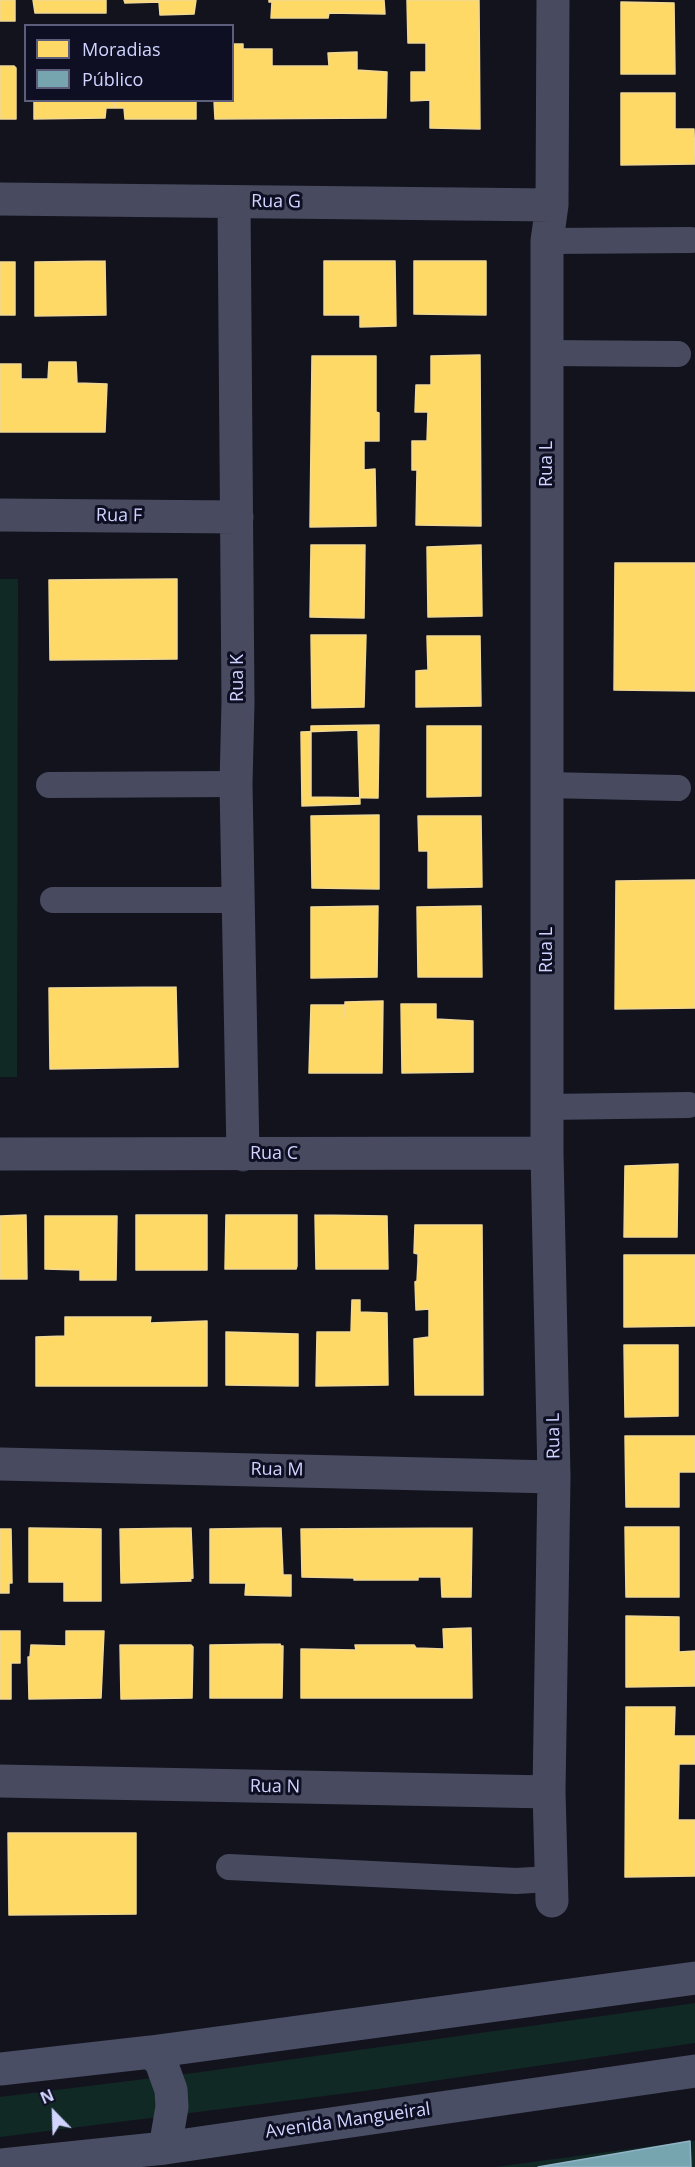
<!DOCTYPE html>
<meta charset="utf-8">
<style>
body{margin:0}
#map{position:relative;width:695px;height:2167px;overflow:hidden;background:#13131e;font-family:"Open Sans",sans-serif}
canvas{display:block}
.legend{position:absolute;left:24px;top:24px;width:210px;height:78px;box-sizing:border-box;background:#0e0f23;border:2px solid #5c5e7b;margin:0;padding:8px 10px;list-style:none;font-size:18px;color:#d0d4ff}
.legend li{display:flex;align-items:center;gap:12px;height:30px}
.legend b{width:30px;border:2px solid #5c5e7b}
.north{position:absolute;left:24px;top:2083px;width:60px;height:60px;-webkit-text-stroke:4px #0e0f23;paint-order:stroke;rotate:337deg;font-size:16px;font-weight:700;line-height:24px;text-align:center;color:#d0d4ff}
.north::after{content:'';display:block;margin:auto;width:21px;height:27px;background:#d0d4ff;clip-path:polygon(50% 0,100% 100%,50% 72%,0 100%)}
</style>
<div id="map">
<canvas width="695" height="2167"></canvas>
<ul class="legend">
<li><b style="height:16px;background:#ffd966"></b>Moradias</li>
<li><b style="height:16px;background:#76a5af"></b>Público</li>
</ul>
<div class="north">N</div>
</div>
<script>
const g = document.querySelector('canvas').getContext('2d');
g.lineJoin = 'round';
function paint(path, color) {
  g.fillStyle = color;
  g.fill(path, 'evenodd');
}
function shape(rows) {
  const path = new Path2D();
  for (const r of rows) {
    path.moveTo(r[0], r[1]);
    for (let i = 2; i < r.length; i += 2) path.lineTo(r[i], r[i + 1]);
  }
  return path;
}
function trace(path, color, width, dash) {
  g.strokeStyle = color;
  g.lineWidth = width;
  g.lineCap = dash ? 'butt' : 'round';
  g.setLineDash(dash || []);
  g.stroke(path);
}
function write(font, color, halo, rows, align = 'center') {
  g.font = font + ' "Open Sans",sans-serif';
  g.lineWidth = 6;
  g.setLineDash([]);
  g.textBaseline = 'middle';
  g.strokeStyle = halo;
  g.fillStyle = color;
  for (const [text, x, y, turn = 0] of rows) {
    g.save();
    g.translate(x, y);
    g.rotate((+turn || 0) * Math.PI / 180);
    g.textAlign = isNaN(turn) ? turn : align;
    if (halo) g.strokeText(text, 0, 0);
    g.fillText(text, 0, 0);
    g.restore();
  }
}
paint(shape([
 [0,579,18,579,17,1077,0,1077],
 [695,2003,695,2043,364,2091,0,2137,0,2097,201,2072],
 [690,2141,695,2141,695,2167,495,2167]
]), '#112925');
const homes = shape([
 [0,0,15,0,15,21,0,21,0,0],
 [33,0,106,0,106,13,35,13,33,0],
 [124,0,196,0,194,14,160,15,159,2,125,3,124,0],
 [269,0,384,0,385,14,329,13,328,18,271,18,272,2,269,2,269,0],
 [407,0,479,0,480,129,430,128,430,100,411,101,411,72,426,72,426,43,408,43,407,0],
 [621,2,674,3,675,74,621,74,621,2],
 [232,44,243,44,243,49,272,49,272,66,329,66,328,53,357,52,357,70,387,72,386,118,215,119,214,100,232,100,232,44],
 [0,66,14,66,16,68,16,119,0,119,0,66],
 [621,93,675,93,675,129,694,129,695,164,621,165,621,93],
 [34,100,114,100,114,108,106,108,105,118,34,119,34,100],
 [115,100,196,100,196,119,125,119,124,108,115,108,115,100],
 [105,261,106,315,35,316,35,262,105,261],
 [324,261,395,261,396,326,360,327,360,315,324,315,324,261],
 [414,261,486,261,486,315,414,314,414,261],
 [0,262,15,262,15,315,0,315,0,262],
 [480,355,481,526,416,525,417,470,412,470,412,441,427,441,428,412,415,412,416,385,431,385,431,356,480,355],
 [312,356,376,356,376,412,379,413,379,441,364,441,364,470,375,469,376,526,310,527,312,356],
 [49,362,76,362,77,383,107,384,105,432,0,432,0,364,21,364,21,379,48,379,49,362],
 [311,545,365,545,364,618,310,617,311,545],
 [481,545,482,616,428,617,427,547,481,545],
 [615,563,695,563,695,691,614,690,615,563],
 [177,579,177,659,50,660,49,580,177,579],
 [311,635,366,635,364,707,312,708,311,635],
 [427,636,480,636,481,706,416,707,416,671,428,670,427,636],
 [379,725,378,798,311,797,311,726,379,725],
 [427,726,481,726,481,796,427,797,427,726],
 [358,730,360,804,302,806,301,732,358,730],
 [379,815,379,889,312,888,311,816,379,815],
 [418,816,481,816,482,887,428,888,428,851,419,851,418,816],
 [695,880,695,1008,615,1009,616,881,695,880],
 [378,906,377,977,311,978,311,907,378,906],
 [481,906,482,977,418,977,417,907,481,906],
 [176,987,178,1067,50,1069,49,988,176,987],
 [383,1001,382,1073,309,1073,311,1005,345,1005,345,1018,345,1002,383,1001],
 [401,1004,436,1004,436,1019,473,1021,473,1072,402,1073,401,1004],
 [678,1164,677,1237,624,1237,625,1166,678,1164],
 [26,1215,27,1279,0,1279,0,1216,26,1215],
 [136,1215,207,1215,207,1270,136,1270,136,1215],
 [226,1215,297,1215,297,1266,296,1269,225,1269,226,1215],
 [315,1215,387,1216,388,1269,316,1269,315,1215],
 [45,1216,117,1216,116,1280,80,1280,80,1270,45,1269,45,1216],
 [415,1225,482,1225,483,1395,415,1395,414,1339,429,1337,429,1309,416,1310,415,1282,417,1281,418,1262,418,1254,414,1253,415,1225],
 [624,1255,695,1255,695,1326,624,1327,624,1255],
 [352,1300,360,1300,360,1312,387,1313,388,1385,316,1386,317,1332,351,1332,352,1300],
 [65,1317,151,1317,150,1323,207,1321,207,1386,36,1386,36,1337,65,1336,65,1317],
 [226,1332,298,1334,298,1386,226,1385,226,1332],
 [624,1345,678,1345,678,1416,625,1417,624,1345],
 [625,1436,695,1436,695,1472,679,1472,679,1507,626,1507,625,1436],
 [625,1527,679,1527,679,1597,626,1597,625,1527],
 [29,1528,101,1529,101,1601,64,1601,64,1582,29,1582,29,1528],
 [191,1528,193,1578,190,1579,191,1581,121,1583,120,1529,191,1528],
 [281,1528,283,1575,291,1575,291,1596,245,1595,246,1583,210,1583,210,1529,281,1528],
 [472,1528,471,1597,442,1597,441,1577,418,1577,418,1580,354,1580,354,1578,302,1577,301,1529,472,1528],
 [0,1529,11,1529,12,1583,9,1583,9,1593,0,1593,0,1529],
 [626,1616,679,1617,679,1652,695,1651,695,1686,626,1687,626,1616],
 [471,1628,472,1698,301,1698,301,1649,356,1650,355,1645,414,1645,416,1648,444,1649,443,1629,471,1628],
 [0,1631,20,1631,20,1663,11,1663,11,1699,0,1699,0,1631],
 [66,1631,104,1631,101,1698,29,1699,28,1657,30,1657,31,1645,66,1646,66,1631],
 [280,1644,281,1646,283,1646,282,1698,210,1698,210,1645,280,1644],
 [120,1645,191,1645,193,1647,192,1698,121,1699,120,1645],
 [626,1707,675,1707,674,1736,695,1736,695,1764,679,1764,678,1820,695,1820,695,1876,625,1877,626,1707],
 [8,1833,136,1833,136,1914,9,1915,8,1833]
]);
paint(homes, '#ffd966');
trace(homes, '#f1d894', 1.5);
const public = shape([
 [690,2141,691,2167,538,2167,690,2141]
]);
paint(public, '#76a5af');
trace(public, '#91b3c7', 1.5);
trace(shape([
 [547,241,691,240],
 [547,353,678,354],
 [49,785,236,784],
 [547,785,678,788],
 [53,900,239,900],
 [547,1107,689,1105],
 [229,1867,516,1881,550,1879]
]), '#484b5f', 26);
trace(shape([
 [0,199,552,205],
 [234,202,238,703,236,784,243,1155],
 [0,515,237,517],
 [0,1154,547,1153],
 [0,1464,554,1477],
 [0,1781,549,1792],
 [552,1901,549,1792,554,1477,547,1153,547,241,552,205,553,0]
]), '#484b5f', 33);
trace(shape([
 [151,2052,161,2062,171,2090,172,2107,165,2148],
 [0,2069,151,2052,695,1978],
 [0,2165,165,2148,695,2071]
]), '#4a4e65', 33);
write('18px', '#d0d4ff', '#0e0f23', [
 ["Rua G",276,202,1],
 ["Rua L",547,464,-90],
 ["Rua F",119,516,1],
 ["Rua K",238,678,-90],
 ["Rua L",547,950,-90],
 ["Rua C",274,1154],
 ["Rua L",554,1436,-91],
 ["Rua M",277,1470,1],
 ["Rua N",275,1787,1],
 ["Avenida Mangueiral",348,2121,-8]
]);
</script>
